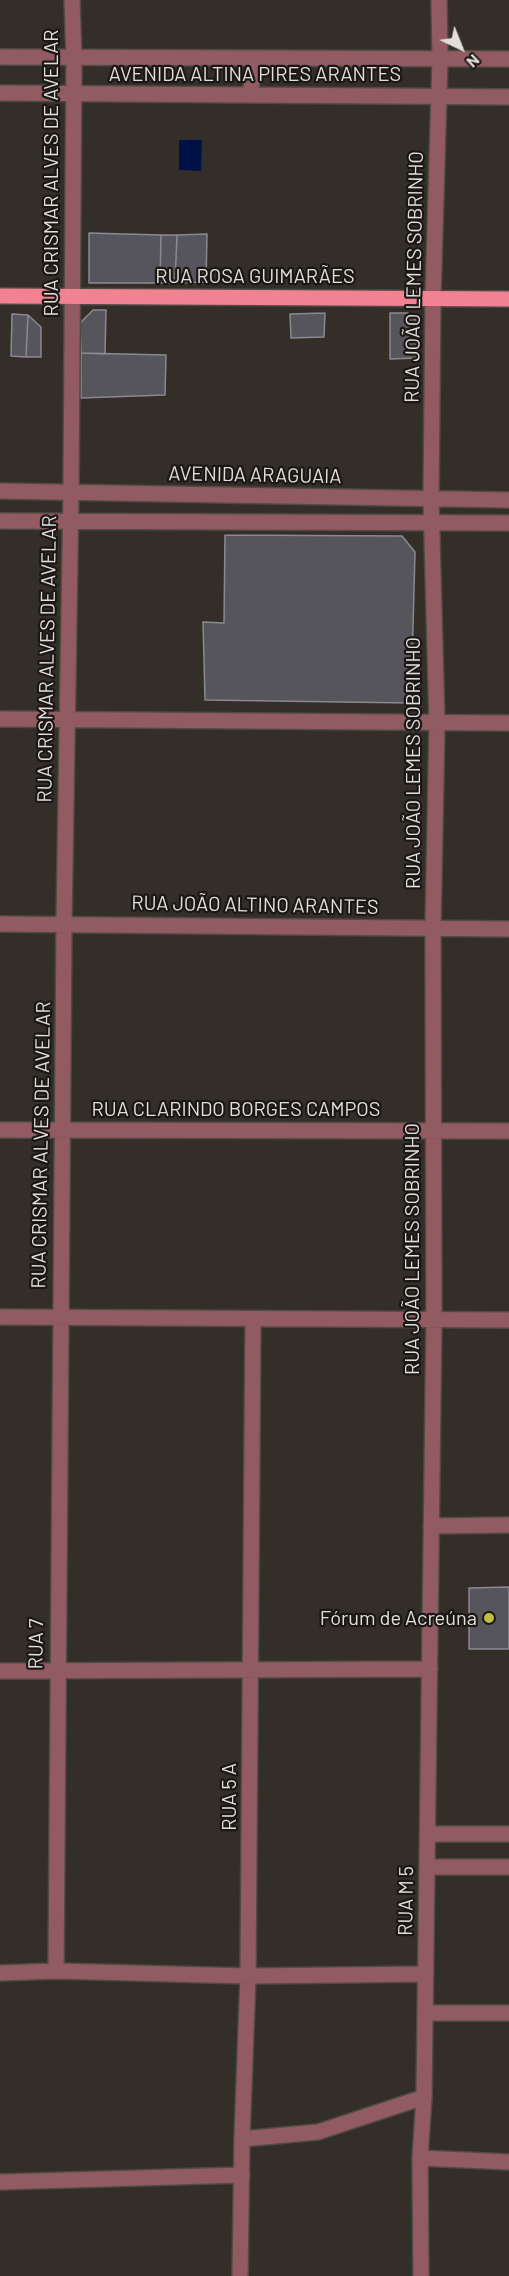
<!DOCTYPE html>
<meta charset="utf-8">
<style>
body{margin:0}
#map{position:relative;width:509px;height:2276px;overflow:hidden;background:#342e29;font-family:Barlow,sans-serif}
canvas{display:block}
.north{position:absolute;left:431px;top:18px;width:60px;height:60px;-webkit-text-stroke:4px #1a1715;paint-order:stroke;rotate:137deg;font-size:16px;font-weight:700;line-height:24px;text-align:center;color:#e1dedb}
.north::after{content:'';display:block;margin:auto;width:21px;height:27px;background:#e1dedb;clip-path:polygon(50% 0,100% 100%,50% 72%,0 100%)}
</style>
<div id="map">
<canvas width="509" height="2276"></canvas>
<div class="north">N</div>
</div>
<script>
const g = document.querySelector('canvas').getContext('2d');
g.lineJoin = 'round';
function paint(path, color) {
  g.fillStyle = color;
  g.fill(path, 'evenodd');
}
function shape(rows) {
  const path = new Path2D();
  for (const r of rows) {
    path.moveTo(r[0], r[1]);
    for (let i = 2; i < r.length; i += 2) path.lineTo(r[i], r[i + 1]);
  }
  return path;
}
function trace(path, color, width, dash) {
  g.strokeStyle = color;
  g.lineWidth = width;
  g.lineCap = dash ? 'butt' : 'round';
  g.setLineDash(dash || []);
  g.stroke(path);
}
function write(font, color, halo, rows, align = 'center') {
  g.font = font + ' Barlow,sans-serif';
  g.lineWidth = 4.5;
  g.setLineDash([]);
  g.textBaseline = 'middle';
  g.strokeStyle = halo;
  g.fillStyle = color;
  for (const [text, x, y, turn = 0] of rows) {
    g.save();
    g.translate(x, y);
    g.rotate((+turn || 0) * Math.PI / 180);
    g.textAlign = isNaN(turn) ? turn : align;
    if (halo) g.strokeText(text, 0, 0);
    g.fillText(text, 0, 0);
    g.restore();
  }
}
paint(shape([
 [179,140,202,140,201,171,179,170]
]), '#011045');
const building = shape([
 [89,233,161,235,160,283,89,283,89,233],
 [207,234,206,282,175,283,177,235,207,234],
 [161,235,177,235,175,283,160,283,161,235],
 [93,310,106,310,105,354,81,353,80,323,93,310],
 [325,313,324,337,291,338,290,314,325,313],
 [390,313,408,313,417,321,417,358,390,359,390,313],
 [12,314,28,315,26,357,11,356,12,314],
 [28,315,41,327,41,357,26,357,28,315],
 [81,353,166,355,165,395,81,398,81,353],
 [225,535,402,536,415,552,411,703,205,700,203,622,224,623,225,535],
 [509,1587,509,1649,469,1649,469,1588,509,1587]
]);
paint(building, '#56555c');
trace(building, '#8a8991', 1.5);
const minor = shape([
 [0,491,509,500],
 [0,521,509,523],
 [0,719,509,723],
 [0,924,509,929],
 [0,1130,509,1131],
 [0,1317,509,1320],
 [431,1526,509,1525],
 [0,1671,430,1669],
 [427,1834,509,1834],
 [427,1867,509,1867],
 [56,1971,64,924,71,491,74,58,72,0],
 [0,1973,56,1971,248,1976,426,1974],
 [425,2013,509,2013],
 [242,2139,318,2132,424,2097],
 [420,2158,509,2162],
 [0,2182,242,2175],
 [240,2276,242,2139,248,1976,253,1319],
 [421,2276,420,2158,424,2097,434,1319,433,928,437,723,431,500,433,298,440,59,439,0]
]);
const tertiary = shape([
 [0,57,509,59],
 [0,93,509,97],
 [250,95,255,59]
]);
const primary = shape([
 [0,296,509,299]
]);
trace(minor, '#504a45', 18);
trace(tertiary, '#504a45', 18);
trace(primary, '#504a45', 18);
trace(minor, '#915b61', 15);
trace(tertiary, '#915b61', 15);
trace(primary, '#f18292', 15);
for (const [x, y, r, color] of [
 [489,1618,6,"#bdbf43"]
]) {
  const dot = new Path2D();
  dot.arc(x, y, r, 0, 2 * Math.PI);
  g.fillStyle = color;
  g.fill(dot);
  trace(dot, '#1a1715', 2);
}
write('20px', '#e1dedb', '#1a1715', [
 ["AVENIDA ALTINA PIRES ARANTES",255,74],
 ["RUA CRISMAR ALVES DE AVELAR",51,173,-90],
 ["RUA ROSA GUIMARÃES",255,276],
 ["RUA JOÃO LEMES SOBRINHO",414,277,-89],
 ["AVENIDA ARAGUAIA",255,475,1],
 ["RUA CRISMAR ALVES DE AVELAR",47,659,-89],
 ["RUA JOÃO LEMES SOBRINHO",413,763,-90],
 ["RUA JOÃO ALTINO ARANTES",255,905,1],
 ["RUA CLARINDO BORGES CAMPOS",236,1109],
 ["RUA CRISMAR ALVES DE AVELAR",41,1145,-89],
 ["RUA JOÃO LEMES SOBRINHO",412,1249,-90],
 ["RUA 7",36,1644,-89],
 ["RUA 5 A",229,1797,-90],
 ["RUA M 5",406,1901,-89]
]);
write('20px', '#e1dedb', '#1a1715', [
 ["Fórum de Acreúna",477,1618]
], 'right');
</script>
